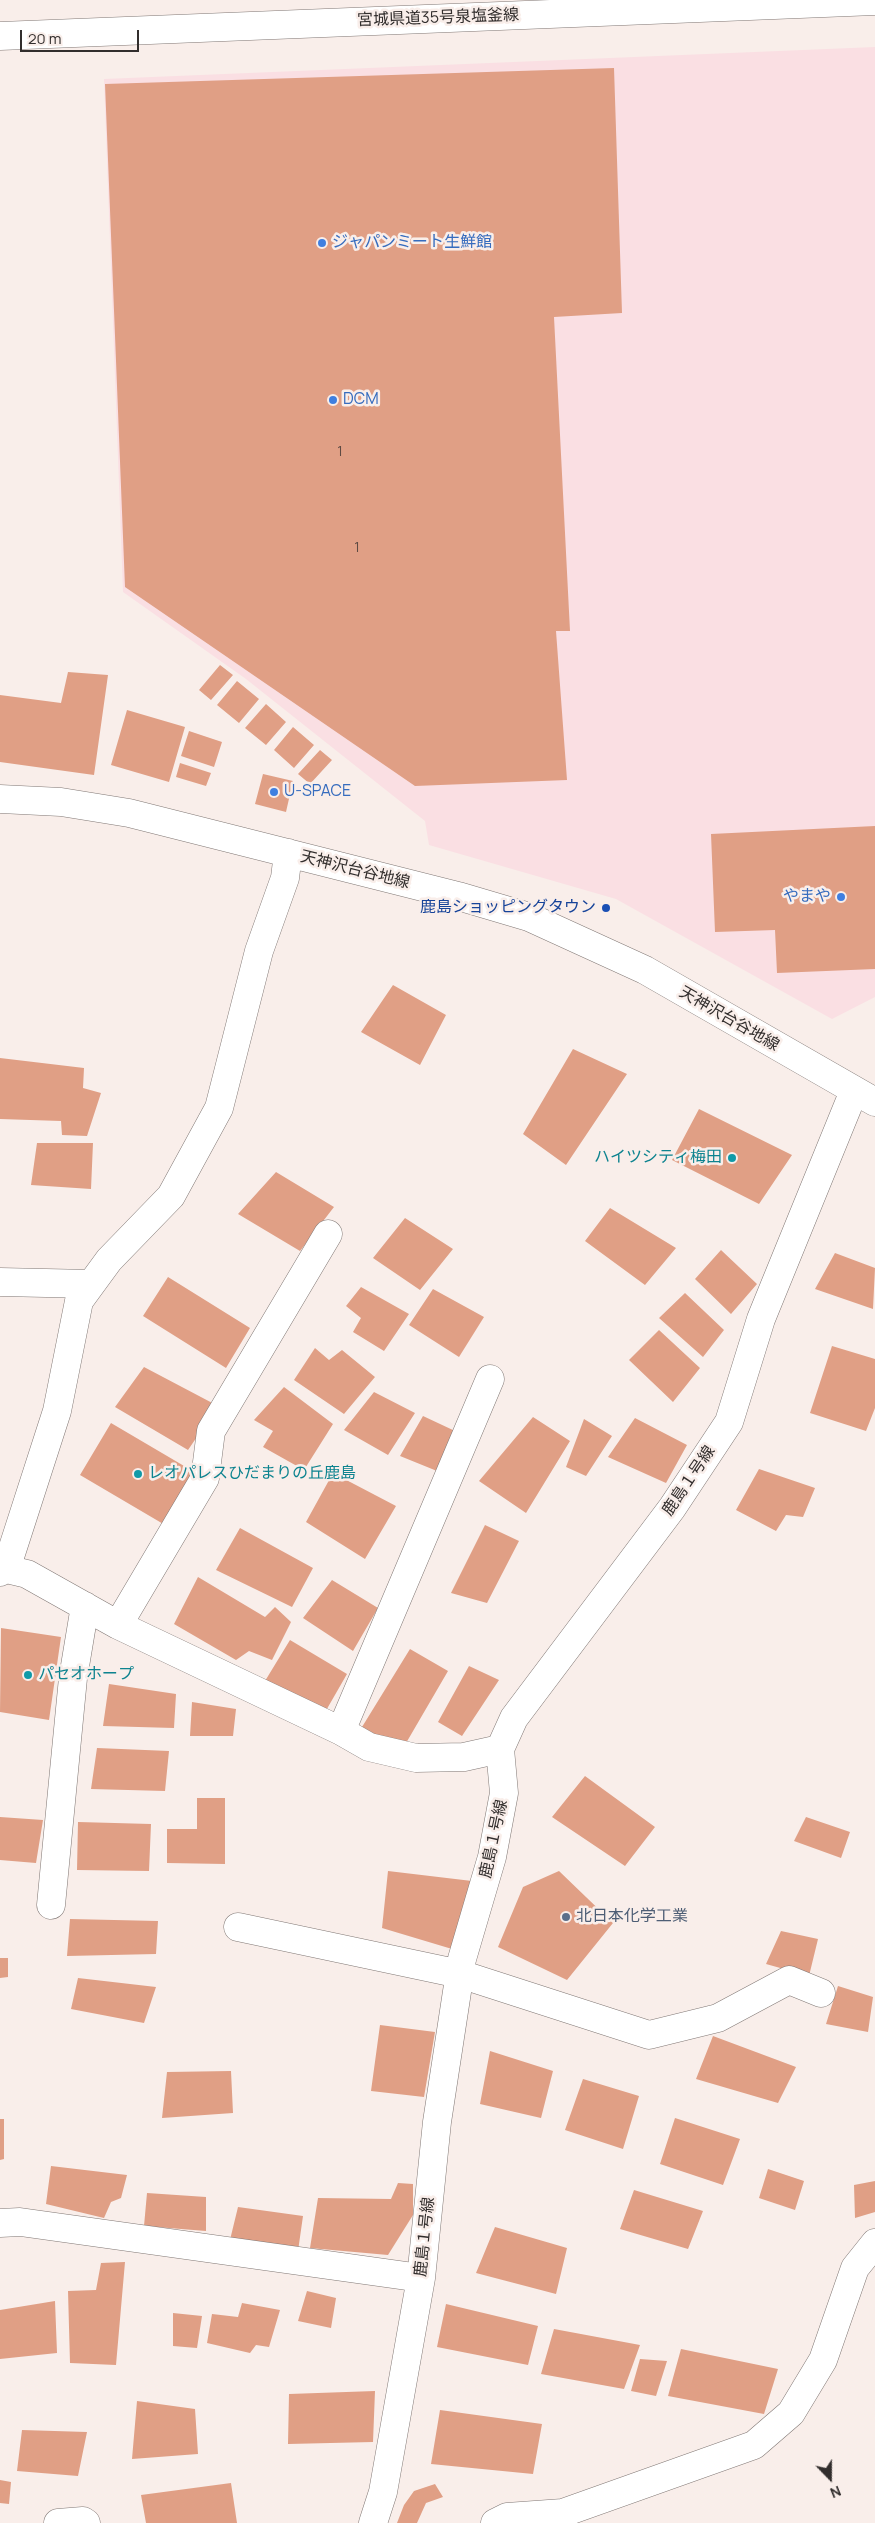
<!DOCTYPE html>
<meta charset="utf-8">
<style>
body{margin:0}
#map{position:relative;width:875px;height:2523px;overflow:hidden;background:#f9eeea;font-family:Manrope,sans-serif}
canvas{display:block}
.north{position:absolute;left:805px;top:2453px;width:50px;height:50px;-webkit-text-stroke:4px #f9eeea;paint-order:stroke;rotate:158deg;font-size:14px;font-weight:700;line-height:20px;text-align:center;color:#322e2d}
.north::after{content:'';display:block;margin:auto;width:18px;height:22px;background:#322e2d;clip-path:polygon(50% 0,100% 100%,50% 72%,0 100%)}
.scale{position:absolute;left:20px;top:30px;width:119px;height:22px;box-sizing:border-box;border:2px solid #322e2d;border-top:0;padding-left:6px;font-size:15px;line-height:18px;white-space:nowrap;color:#322e2d;-webkit-text-stroke:4px #f9eeea;paint-order:stroke}
</style>
<div id="map">
<canvas width="875" height="2523"></canvas>
<div class="north">N</div>
<div class="scale">20 m</div>
</div>
<script>
const g = document.querySelector('canvas').getContext('2d');
g.lineJoin = 'round';
function paint(path, color) {
  g.fillStyle = color;
  g.fill(path, 'evenodd');
}
function shape(rows) {
  const path = new Path2D();
  for (const r of rows) {
    path.moveTo(r[0], r[1]);
    for (let i = 2; i < r.length; i += 2) path.lineTo(r[i], r[i + 1]);
  }
  return path;
}
function trace(path, color, width, dash) {
  g.strokeStyle = color;
  g.lineWidth = width;
  g.lineCap = dash ? 'butt' : 'round';
  g.setLineDash(dash || []);
  g.stroke(path);
}
function write(font, color, halo, rows, align = 'center') {
  g.font = font + ' Manrope,"Noto Sans JP",sans-serif';
  g.lineWidth = 5;
  g.setLineDash([]);
  g.textBaseline = 'middle';
  g.strokeStyle = halo;
  g.fillStyle = color;
  for (const [text, x, y, turn = 0] of rows) {
    g.save();
    g.translate(x, y);
    g.rotate((+turn || 0) * Math.PI / 180);
    g.textAlign = isNaN(turn) ? turn : align;
    if (halo) g.strokeText(text, 0, 0);
    g.fillText(text, 0, 0);
    g.restore();
  }
}
paint(shape([
 [875,47,875,997,832,1019,616,899,429,845,425,821,246,679,123,592,104,79]
]), '#fadfe3');
paint(shape([
 [614,68,622,313,554,317,570,631,556,631,567,780,415,786,125,587,105,84],
 [220,665,233,675,211,700,199,690],
 [68,672,108,675,94,775,0,762,0,695,61,703],
 [237,681,259,699,239,723,217,705],
 [266,704,286,722,266,745,245,728],
 [127,710,185,727,169,782,111,765],
 [293,727,314,745,294,768,274,750],
 [189,731,222,742,214,767,181,756],
 [320,750,332,760,310,784,298,774],
 [180,763,211,773,206,786,176,777],
 [263,774,293,781,286,812,255,804],
 [875,826,875,969,777,973,775,930,715,932,711,834],
 [393,985,446,1015,420,1065,361,1032],
 [573,1049,627,1074,566,1165,523,1134],
 [0,1058,84,1068,83,1088,101,1093,87,1136,62,1135,61,1121,0,1119],
 [699,1109,792,1155,759,1204,672,1160],
 [37,1143,93,1143,91,1189,31,1185],
 [276,1172,334,1207,300,1251,238,1214],
 [610,1208,676,1248,645,1285,585,1241],
 [405,1218,453,1249,420,1290,373,1258],
 [721,1250,757,1284,731,1314,695,1279],
 [835,1253,875,1268,873,1309,815,1289],
 [168,1277,250,1328,226,1368,143,1316],
 [361,1287,409,1314,384,1351,353,1332,361,1318,346,1306],
 [433,1289,484,1317,459,1357,409,1325],
 [685,1293,724,1330,703,1357,659,1318],
 [659,1330,700,1368,673,1402,629,1360],
 [832,1346,875,1359,875,1408,866,1431,810,1413],
 [315,1348,329,1360,342,1350,375,1377,344,1414,294,1380],
 [144,1367,218,1406,188,1450,115,1407],
 [284,1387,333,1424,304,1470,263,1447,273,1431,254,1420],
 [374,1392,415,1413,388,1455,344,1430],
 [423,1416,455,1431,437,1471,400,1456],
 [533,1417,570,1441,526,1513,479,1481],
 [635,1418,687,1445,666,1483,608,1457],
 [584,1419,612,1436,586,1476,566,1467],
 [111,1423,196,1473,165,1525,80,1475],
 [759,1469,815,1488,803,1517,786,1515,776,1531,736,1510],
 [333,1473,396,1506,365,1559,306,1522],
 [485,1525,519,1541,487,1603,451,1593],
 [240,1528,313,1568,292,1607,216,1570],
 [198,1577,265,1617,275,1607,291,1622,272,1660,249,1651,236,1660,174,1624],
 [332,1580,378,1608,353,1651,303,1618],
 [1,1628,61,1637,49,1720,0,1712],
 [290,1640,347,1674,324,1714,265,1681],
 [410,1649,448,1671,402,1750,362,1727],
 [469,1666,499,1680,462,1736,438,1722],
 [109,1684,176,1694,174,1728,103,1726],
 [192,1702,236,1709,233,1736,190,1736],
 [97,1748,169,1751,165,1791,91,1789],
 [585,1776,655,1827,625,1866,552,1817],
 [197,1798,225,1798,225,1864,167,1863,167,1829,197,1829],
 [0,1817,43,1820,36,1863,0,1860],
 [806,1817,850,1832,841,1858,794,1841],
 [78,1822,151,1824,149,1871,77,1870],
 [388,1871,472,1881,452,1949,382,1928],
 [559,1871,613,1923,567,1980,498,1947,523,1887],
 [70,1919,158,1921,156,1954,67,1956],
 [781,1931,818,1939,809,1976,766,1964],
 [0,1958,8,1958,8,1977,0,1978],
 [78,1978,156,1987,144,2023,71,2009],
 [838,1986,873,1997,868,2032,826,2024],
 [380,2025,435,2032,424,2097,371,2091],
 [713,2036,796,2067,778,2103,696,2079],
 [490,2051,553,2071,541,2118,480,2104],
 [231,2071,233,2113,162,2118,167,2072],
 [583,2079,639,2096,623,2149,565,2130],
 [675,2118,740,2139,723,2185,660,2164],
 [0,2119,4,2119,4,2159,0,2160],
 [51,2166,127,2175,121,2198,111,2202,104,2218,46,2204],
 [768,2169,804,2181,795,2210,759,2198],
 [875,2181,875,2212,855,2218,854,2185],
 [398,2183,413,2184,413,2215,388,2255,310,2248,318,2198,391,2199],
 [634,2190,703,2211,688,2249,620,2229],
 [147,2193,206,2197,206,2231,144,2226],
 [238,2207,303,2216,298,2251,229,2244],
 [495,2227,567,2248,556,2294,476,2273],
 [125,2262,116,2365,70,2363,68,2291,96,2290,101,2263],
 [307,2291,336,2298,331,2328,298,2321],
 [55,2301,57,2353,0,2359,0,2310],
 [242,2303,280,2310,269,2347,256,2345,250,2353,207,2343,212,2314,238,2317],
 [446,2304,538,2326,528,2365,437,2347],
 [173,2313,202,2316,197,2348,173,2346],
 [554,2329,640,2345,624,2389,541,2374],
 [681,2349,778,2369,764,2414,668,2396],
 [640,2359,667,2361,656,2396,631,2391],
 [375,2391,373,2442,288,2444,289,2394],
 [137,2401,195,2409,198,2454,132,2459],
 [440,2410,542,2424,533,2474,431,2464],
 [22,2430,87,2432,78,2476,17,2471],
 [0,2480,11,2482,9,2504,0,2503],
 [231,2483,237,2523,146,2523,141,2495],
 [435,2484,443,2497,426,2503,417,2523,397,2523,404,2505,414,2491]
]), '#e09f85');
const minor = shape([
 [0,799,61,802,129,813,458,896,529,917,645,970,875,1102],
 [0,1282,91,1284],
 [6,1569,57,1411,79,1301,109,1260,171,1196,219,1108,259,951,285,878,288,853],
 [0,1572,6,1569,27,1574,118,1625,341,1731,369,1747,416,1758,464,1757,500,1749],
 [118,1625,205,1478,211,1431,328,1234],
 [341,1731,490,1379],
 [51,1905,73,1678,85,1606],
 [238,1927,460,1974,649,2035,718,2018,789,1980,821,1993],
 [0,2223,20,2222,421,2278],
 [58,2523,83,2521,86,2523],
 [373,2523,383,2492,421,2278,437,2122,462,1959,492,1857,504,1793,500,1749,514,1718,672,1508,729,1422,761,1319,854,1091],
 [495,2523,507,2517,563,2513,754,2445,791,2413,823,2360,855,2268,875,2243]
]);
const major = shape([
 [0,36,875,1]
]);
trace(minor, '#817875', 29);
trace(major, '#817875', 29);
trace(minor, '#fff', 28);
trace(major, '#fff', 28);
for (const [x, y, r, color] of [
 [322,243,5,"#3f7fe0"],
 [333,400,5,"#3f7fe0"],
 [274,792,5,"#3f7fe0"],
 [841,897,5,"#3f7fe0"],
 [606,908,5,"#1a4fb4"],
 [732,1158,5,"#0f9aa8"],
 [138,1474,5,"#0f9aa8"],
 [28,1675,5,"#0f9aa8"],
 [566,1917,5,"#5c6f8a"]
]) {
  const dot = new Path2D();
  dot.arc(x, y, r, 0, 2 * Math.PI);
  g.fillStyle = color;
  g.fill(dot);
  trace(dot, '#f9eeea', 2);
}
write('14px', '#5e4a43', null, [
 ["1",340,452],
 ["1",357,548]
]);
write('16px', '#322e2d', '#f9eeea', [
 ["宮城県道35号泉塩釜線",438,18,-2],
 ["天神沢台谷地線",355,870,14],
 ["天神沢台谷地線",729,1019,30],
 ["鹿島１号線",689,1481,-56],
 ["鹿島１号線",494,1839,-78],
 ["鹿島１号線",425,2237,-84]
]);
write('16px', '#366cbe', '#f9eeea', [
 ["ジャパンミート生鮮館",332,243],
 ["DCM",343,400],
 ["U-SPACE",284,792],
 ["やまや",831,897,"right"]
], 'left');
write('16px', '#164399', '#f9eeea', [
 ["鹿島ショッピングタウン",596,908]
], 'right');
write('16px', '#0d838f', '#f9eeea', [
 ["ハイツシティ梅田",722,1158,"right"],
 ["レオパレスひだまりの丘鹿島",148,1474],
 ["パセオホープ",38,1675]
], 'left');
write('16px', '#4e5e75', '#f9eeea', [
 ["北日本化学工業",576,1917]
], 'left');
</script>
